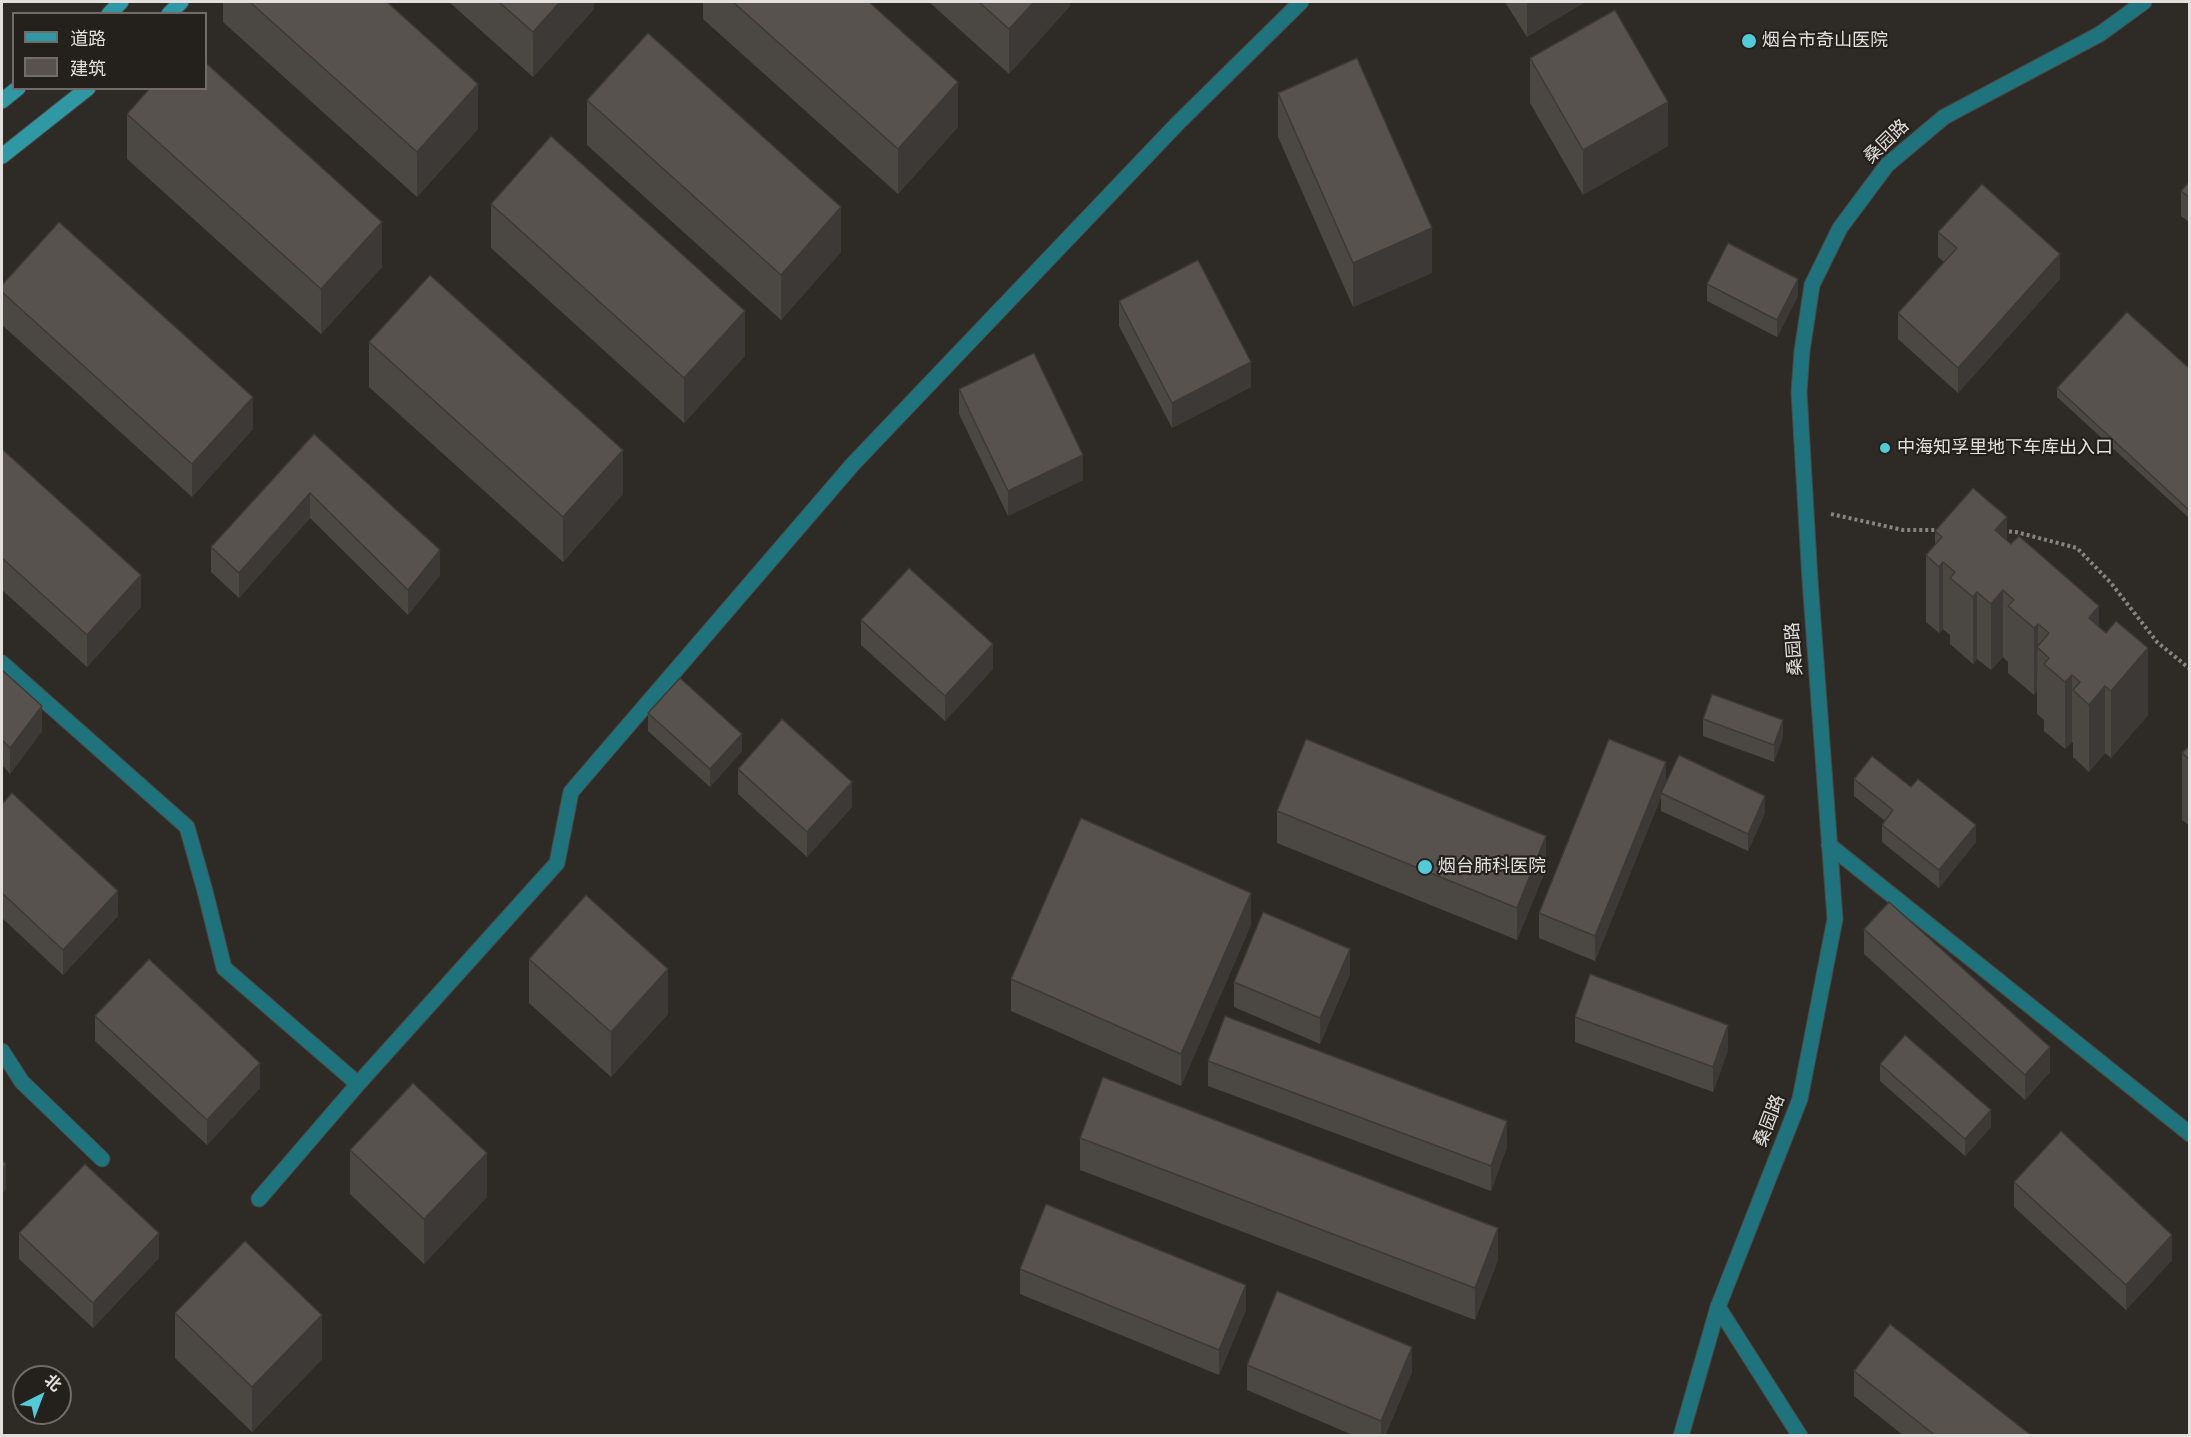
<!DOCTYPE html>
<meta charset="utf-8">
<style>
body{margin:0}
#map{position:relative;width:2191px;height:1437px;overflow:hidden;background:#2e2a26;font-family:Signika,"Noto Sans SC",sans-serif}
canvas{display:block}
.frame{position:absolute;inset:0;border:3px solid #e2dfdc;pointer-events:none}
.legend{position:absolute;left:12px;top:12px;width:195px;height:78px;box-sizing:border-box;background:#24201c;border:2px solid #706c69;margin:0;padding:8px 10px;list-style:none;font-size:18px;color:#e2dfdc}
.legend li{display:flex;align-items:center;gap:12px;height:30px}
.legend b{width:30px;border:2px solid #706c69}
.north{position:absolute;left:12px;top:1365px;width:60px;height:60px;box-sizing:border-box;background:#24201c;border:2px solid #706c69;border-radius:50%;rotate:42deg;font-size:16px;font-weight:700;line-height:24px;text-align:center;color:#e2dfdc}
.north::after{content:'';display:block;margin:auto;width:21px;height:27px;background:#52cbd9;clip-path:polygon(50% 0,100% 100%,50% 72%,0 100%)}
</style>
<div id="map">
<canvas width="2191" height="1437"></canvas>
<div class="frame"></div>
<ul class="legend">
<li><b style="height:8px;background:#2f98a4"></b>道路</li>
<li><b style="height:16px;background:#57524e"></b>建筑</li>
</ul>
<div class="north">北</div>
</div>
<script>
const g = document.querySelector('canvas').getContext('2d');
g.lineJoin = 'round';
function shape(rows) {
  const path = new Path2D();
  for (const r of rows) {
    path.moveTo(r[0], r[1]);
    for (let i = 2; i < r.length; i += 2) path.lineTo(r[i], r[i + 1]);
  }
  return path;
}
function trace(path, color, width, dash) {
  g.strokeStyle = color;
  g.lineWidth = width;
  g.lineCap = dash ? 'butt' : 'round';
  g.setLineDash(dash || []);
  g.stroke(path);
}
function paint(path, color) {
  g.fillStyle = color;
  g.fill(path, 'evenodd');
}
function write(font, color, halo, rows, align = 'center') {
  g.font = font + ' Signika,"Noto Sans SC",sans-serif';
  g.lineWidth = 4.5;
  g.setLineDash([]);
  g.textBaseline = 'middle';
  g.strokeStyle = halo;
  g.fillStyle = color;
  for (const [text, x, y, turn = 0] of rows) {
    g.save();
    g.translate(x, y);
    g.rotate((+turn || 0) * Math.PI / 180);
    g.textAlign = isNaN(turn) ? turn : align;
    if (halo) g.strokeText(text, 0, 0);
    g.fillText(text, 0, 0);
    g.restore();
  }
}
const lane = shape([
 [1718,1307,1800,1436]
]);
const street = shape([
 [2,663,187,827,205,891,224,968,358,1084],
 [1829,845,2190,1134],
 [2,1051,22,1082,102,1159],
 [259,1199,358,1084,557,863,571,792,853,464,1178,123,1301,2],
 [1681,1436,1718,1307,1800,1099,1835,919,1810,580,1799,392,1802,351,1812,285,1840,228,1887,165,1944,117,2100,34,2144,2]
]);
const secondary = shape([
 [109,14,121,2],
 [169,14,181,2],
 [2,101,18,88],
 [2,156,88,88]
]);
trace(lane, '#4b4743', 17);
trace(street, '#4b4743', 17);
trace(secondary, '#4b4743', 17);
trace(shape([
 [1831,514,1903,530,1938,530],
 [2003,531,2016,532,2077,548,2111,583,2157,642,2190,669]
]), '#878480', 4, [3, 3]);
trace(lane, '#1f737c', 15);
trace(street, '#1f737c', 15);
trace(secondary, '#2f98a4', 15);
paint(shape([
 [223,2,387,2,478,129,417,197,223,22],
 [449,2,594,2,594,9,533,77],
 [703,2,869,2,958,127,898,194,703,19],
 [929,2,1070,2,1070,6,1009,74],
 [1505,2,1585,2,1527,37],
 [1530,58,1668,146,1583,195,1530,103],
 [1278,93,1432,273,1353,307,1278,137],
 [587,100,841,252,781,320,587,145],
 [127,114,382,267,321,334,127,159],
 [2190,181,2190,223,2181,216,2181,191],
 [491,204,745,356,684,423,491,248],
 [1938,232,2060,279,1958,393,1898,339,1898,313,1944,262,1938,257],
 [1707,284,1798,296,1777,337,1707,301],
 [2,285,253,429,192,497,2,325],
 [1119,301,1251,387,1172,428,1119,326],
 [369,342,623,494,563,562,369,387],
 [2190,369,2190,519,2057,397,2057,388],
 [959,389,1083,480,1008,516,959,414],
 [314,434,440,575,408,615,310,518,239,598,211,572,211,547],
 [2,449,141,607,87,667,2,590],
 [1935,531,2007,541,2099,627,2148,715,2111,758,2105,753,2089,772,2073,757,2073,743,2072,742,2065,749,2044,731,2044,720,2037,714,2037,691,2034,695,2008,673,2008,662,2003,657,1991,670,1977,659,1973,664,1950,644,1950,635,1943,629,1939,633,1926,622,1926,555,1935,545],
 [861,620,993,669,945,721,861,645],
 [2,670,42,731,10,774,2,765],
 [648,713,742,751,710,787,648,731],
 [1703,719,1783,737,1774,762,1703,736],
 [2190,745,2190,826,2182,820,2182,753],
 [738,769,852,807,807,857,738,794],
 [1854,779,1911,787,1976,842,1939,888,1882,842,1882,825,1885,821,1854,796],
 [1666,784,1765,813,1748,851,1661,811,1661,797,1595,961,1539,938,1539,913],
 [2,804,118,916,63,975,2,918],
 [1277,811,1546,869,1517,940,1277,843],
 [1251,925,1181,1086,1011,1011,1011,979],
 [1864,929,2050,1072,2025,1100,1864,954],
 [529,959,668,1014,611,1077,529,1003],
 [1350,974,1320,1044,1234,1007,1234,982],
 [95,1016,260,1088,207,1145,95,1041],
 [1575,1017,1728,1050,1713,1092,1575,1042],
 [1208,1061,1507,1147,1491,1191,1208,1086],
 [1880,1064,1991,1127,1965,1156,1880,1081],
 [1080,1138,1498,1260,1475,1320,1080,1170],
 [350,1150,487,1197,424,1264,350,1194],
 [2014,1182,2172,1260,2126,1310,2014,1207],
 [19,1233,159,1258,93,1328,19,1259],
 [1020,1269,1246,1310,1219,1375,1020,1294],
 [175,1313,322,1359,252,1432,175,1358],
 [1247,1365,1412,1372,1385,1436,1355,1436,1247,1390],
 [1854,1371,2032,1436,1904,1436,1854,1396]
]), '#4b4743');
paint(shape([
 [560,2,594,2,594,9,533,77,533,32],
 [1034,2,1070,2,1070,6,1009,74,1009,29],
 [1527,2,1585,2,1527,37],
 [958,82,958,127,898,194,898,149],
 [478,84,478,129,417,197,417,152],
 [1668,102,1668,146,1583,195,1583,150],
 [841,207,841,252,781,320,781,275],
 [382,222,382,267,321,334,321,289],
 [1432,228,1432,273,1353,307,1353,263],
 [2060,254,2060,279,1958,393,1958,368],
 [1798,279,1798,296,1777,337,1777,320],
 [745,311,745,356,684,423,684,378],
 [1251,362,1251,387,1172,428,1172,403],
 [253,397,253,429,192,497,192,464],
 [623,450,623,494,563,562,563,517],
 [1083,455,1083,480,1008,516,1008,491],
 [310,493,310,518,239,598,239,573],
 [2007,517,2007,584,1995,530],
 [440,550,440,575,408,615,408,590],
 [1943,562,1943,629,1939,633,1939,567],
 [141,575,141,607,87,667,87,635],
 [2003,590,2003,657,1991,670,1991,604],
 [1977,592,1977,659,1973,664,1973,597],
 [2099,606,2099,672,2089,618],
 [2038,624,2037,691,2034,695,2034,628],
 [993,644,993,669,945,721,945,696],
 [2148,648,2148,715,2111,758,2111,691],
 [2072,675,2072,742,2065,749,2065,682],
 [2105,686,2105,753,2089,772,2089,705],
 [42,706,42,731,10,774,10,748],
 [1783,720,1783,737,1774,762,1774,745],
 [742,734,742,751,710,787,710,769],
 [1666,762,1666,787,1661,793,1661,797,1595,961,1595,936],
 [852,782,852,807,807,857,807,832],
 [1765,796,1765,813,1748,851,1748,834],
 [1976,825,1976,842,1939,888,1939,870],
 [1546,836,1546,869,1517,940,1517,908],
 [118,891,118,916,63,975,63,950],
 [1251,893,1251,925,1181,1086,1181,1054],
 [1350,949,1350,974,1320,1044,1320,1018],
 [668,969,668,1014,611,1077,611,1032],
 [1728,1025,1728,1050,1713,1092,1713,1067],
 [2050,1047,2050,1072,2025,1100,2025,1075],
 [260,1063,260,1088,207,1145,207,1120],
 [1991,1110,1991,1127,1965,1156,1965,1139],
 [1507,1121,1507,1147,1491,1191,1491,1166],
 [487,1153,487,1197,424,1264,424,1219],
 [6,1164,6,1189,2,1195,2,1170],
 [1498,1228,1498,1260,1475,1320,1475,1288],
 [159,1233,159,1258,93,1328,93,1303],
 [2172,1235,2172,1260,2126,1310,2126,1285],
 [1246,1285,1246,1310,1219,1375,1219,1350],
 [322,1315,322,1359,252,1432,252,1387],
 [1412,1347,1412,1372,1385,1436,1381,1436,1381,1421]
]), '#3d3937');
const building = shape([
 [250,2,387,2,478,84,417,152,250,2],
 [499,2,560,2,533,32,499,2],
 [733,2,869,2,958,82,898,149,733,2],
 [979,2,1034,2,1009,29,979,2],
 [1615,10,1668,102,1583,150,1530,58,1615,10],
 [648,33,841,207,781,275,587,100,648,33],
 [1357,58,1432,228,1353,263,1278,93,1357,58],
 [206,63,382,222,321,289,127,114,150,88,206,88,206,63],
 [551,136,745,311,684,378,491,204,551,136],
 [2190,181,2190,198,2181,191,2190,181],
 [1982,184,2060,254,1958,368,1898,313,1957,248,1938,232,1982,184],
 [59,222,253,397,192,464,2,292,2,285,59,222],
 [1728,243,1798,279,1777,320,1707,284,1728,243],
 [1198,260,1251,362,1172,403,1119,301,1198,260],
 [430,275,623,450,563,517,369,342,430,275],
 [2127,312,2190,369,2190,511,2057,388,2127,312],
 [1034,353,1083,455,1008,491,959,389,1034,353],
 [314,434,440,550,408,590,310,493,239,573,211,547,314,434],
 [2,449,141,575,87,635,2,558,2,449],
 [1973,488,2007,517,1995,530,2011,544,2019,536,2099,606,2089,618,2106,633,2116,621,2148,648,2111,691,2105,686,2089,705,2073,690,2080,682,2072,675,2065,682,2044,664,2049,658,2037,647,2049,633,2038,624,2034,628,2008,606,2014,600,2003,590,1991,604,1977,592,1973,597,1950,578,1955,572,1943,562,1939,567,1926,555,1942,537,1935,531,1973,488],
 [909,568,993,644,945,696,861,620,909,568],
 [2,670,42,706,10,748,2,740,2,670],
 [680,678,742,734,710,769,648,713,680,678],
 [1712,694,1783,720,1774,745,1703,719,1712,694],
 [782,719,852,782,807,832,738,769,782,719],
 [1306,739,1546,836,1517,908,1277,811,1306,739],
 [1609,739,1666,762,1595,936,1539,913,1609,739],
 [2190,745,2190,760,2182,753,2190,745],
 [1679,755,1765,796,1748,834,1661,793,1679,755],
 [1872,756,1911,787,1918,779,1976,825,1939,870,1882,825,1893,810,1854,779,1872,756],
 [12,793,118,891,63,950,2,893,2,804,12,793],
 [1081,818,1251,893,1181,1054,1011,979,1081,818],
 [586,895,668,969,611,1032,529,959,586,895],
 [1889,902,2050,1047,2025,1075,1864,929,1889,902],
 [1263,912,1350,949,1320,1018,1234,982,1263,912],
 [149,959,260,1063,207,1120,95,1016,149,959],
 [1590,974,1728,1025,1713,1067,1575,1017,1590,974],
 [1225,1016,1507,1121,1491,1166,1208,1061,1225,1016],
 [1905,1035,1991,1110,1965,1139,1880,1064,1905,1035],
 [1103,1077,1498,1228,1475,1288,1080,1138,1103,1077],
 [413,1083,487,1153,424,1219,350,1150,413,1083],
 [2061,1131,2172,1235,2126,1285,2014,1182,2061,1131],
 [2,1160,6,1164,2,1170,2,1160],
 [85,1164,159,1233,93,1303,19,1233,85,1164],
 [1046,1204,1246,1285,1219,1350,1020,1269,1046,1204],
 [245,1241,322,1315,252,1387,175,1313,245,1241],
 [1277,1291,1412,1347,1381,1421,1247,1365,1277,1291],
 [1890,1324,2032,1436,1936,1436,1854,1371,1890,1324]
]);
paint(building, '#57524e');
trace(building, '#3d3937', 1.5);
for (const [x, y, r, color] of [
 [1749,41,8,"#52cbd9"],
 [1885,448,6,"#52cbd9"],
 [1425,867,8,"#52cbd9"]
]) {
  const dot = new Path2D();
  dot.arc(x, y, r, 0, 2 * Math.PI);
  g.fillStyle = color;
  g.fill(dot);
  trace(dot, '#24201c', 2);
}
write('18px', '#e2dfdc', '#24201c', [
 ["烟台市奇山医院",1762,41],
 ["中海知孚里地下车库出入口",1897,448],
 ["烟台肺科医院",1438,867]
], 'left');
write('18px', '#e2dfdc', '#24201c', [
 ["桑园路",1887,142,-44],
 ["桑园路",1795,649,-94],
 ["桑园路",1770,1121,-69]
]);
</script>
